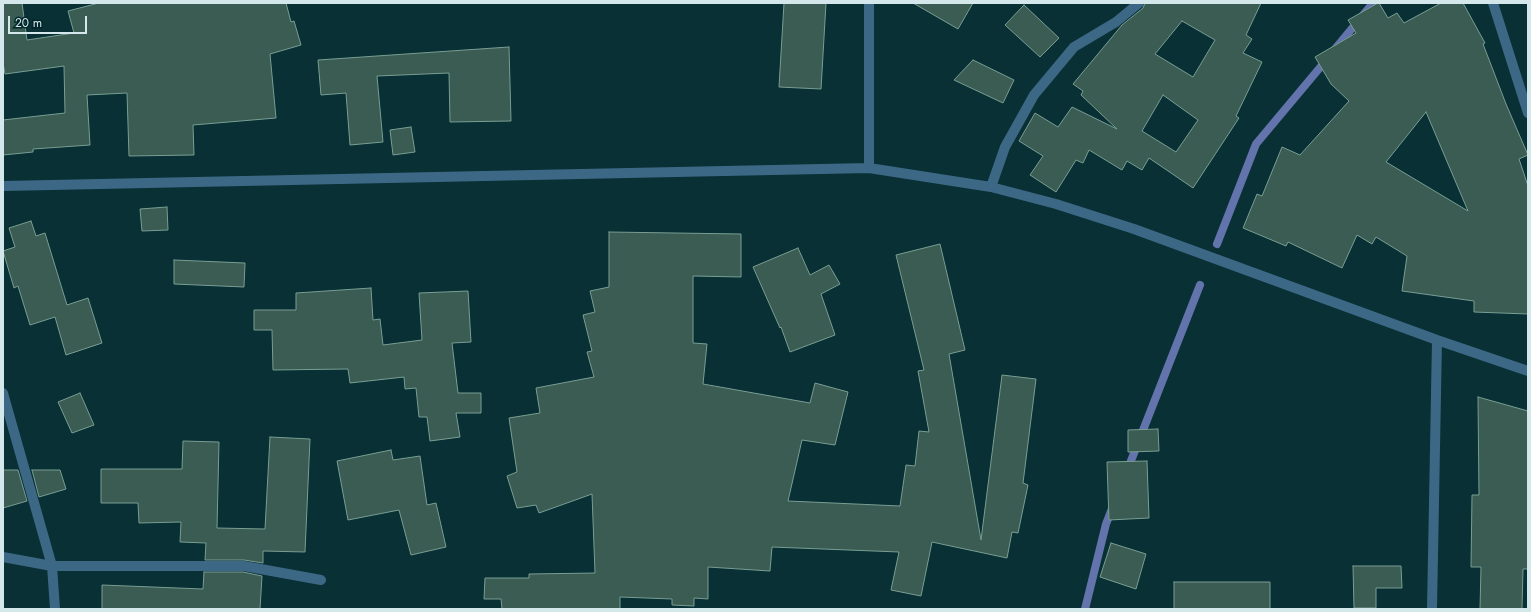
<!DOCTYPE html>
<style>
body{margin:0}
#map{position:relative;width:1531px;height:612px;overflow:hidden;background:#083035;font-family:Jost,sans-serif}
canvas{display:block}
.frame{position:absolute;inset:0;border:4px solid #d4e8eb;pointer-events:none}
.scale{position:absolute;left:8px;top:16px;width:79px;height:18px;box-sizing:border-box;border:2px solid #d4e8eb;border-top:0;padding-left:5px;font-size:12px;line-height:14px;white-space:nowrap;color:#d4e8eb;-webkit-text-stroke:3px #00262b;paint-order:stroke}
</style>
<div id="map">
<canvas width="1531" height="612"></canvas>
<div class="frame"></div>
<div class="scale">20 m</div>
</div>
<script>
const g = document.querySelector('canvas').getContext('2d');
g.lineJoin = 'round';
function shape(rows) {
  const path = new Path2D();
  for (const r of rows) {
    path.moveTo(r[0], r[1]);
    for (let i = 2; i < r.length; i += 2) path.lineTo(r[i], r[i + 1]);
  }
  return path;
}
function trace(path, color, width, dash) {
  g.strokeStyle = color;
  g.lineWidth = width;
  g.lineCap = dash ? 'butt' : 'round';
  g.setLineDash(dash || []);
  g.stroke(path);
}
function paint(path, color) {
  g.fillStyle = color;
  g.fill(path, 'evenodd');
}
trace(shape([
 [1335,49,1373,3],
 [1217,244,1256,144,1328,58],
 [1127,471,1200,285],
 [1085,609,1106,524,1113,506]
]), '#6373ab', 8);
const building = shape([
 [3,3,22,3,27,40,74,33,68,11,99,3,286,3,291,22,294,21,301,45,270,54,276,118,193,125,194,155,129,156,127,93,87,95,90,145,33,149,33,152,3,155,3,120,65,113,64,66,5,74,3,63,3,3],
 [784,3,826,3,821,89,779,87,784,3],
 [913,3,973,3,958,29,913,3],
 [1145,3,1261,3,1246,35,1252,39,1243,53,1262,62,1236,116,1239,118,1193,188,1149,158,1142,170,1127,161,1122,170,1089,150,1083,163,1076,160,1056,192,1030,175,1043,156,1019,141,1035,113,1058,127,1072,107,1117,129,1081,95,1083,91,1073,84,1122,25,1143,8,1145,3],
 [1182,21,1215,40,1193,77,1155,54,1182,21],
 [1163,95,1198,120,1176,152,1142,131,1163,95],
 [1378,3,1379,3,1388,18,1397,13,1404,23,1441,3,1463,3,1485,43,1483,44,1506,104,1528,155,1519,159,1528,186,1528,314,1474,312,1474,301,1402,291,1407,256,1376,237,1372,244,1357,235,1342,268,1288,242,1286,246,1243,228,1257,194,1262,196,1282,147,1300,155,1349,101,1331,84,1315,57,1356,33,1348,20,1378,3],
 [1426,112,1468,211,1386,162,1426,112],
 [1024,5,1059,38,1040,57,1005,25,1024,5],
 [509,47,511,121,450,122,449,73,377,76,383,142,350,145,346,93,321,95,318,60,509,47],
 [973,60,1014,80,1003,103,954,80,973,60],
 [411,127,415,152,393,155,390,130,411,127],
 [167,207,168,230,142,231,140,209,167,207],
 [31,221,36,236,45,233,67,305,88,298,102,343,66,355,55,317,30,325,18,286,14,288,3,251,15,247,9,228,31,221],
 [609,232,741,234,741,277,693,276,693,343,707,344,703,384,810,403,815,383,848,392,835,445,802,440,788,501,900,506,906,465,915,466,919,431,929,432,918,371,924,370,896,255,940,244,965,350,949,354,981,540,1002,375,1036,379,1023,483,1028,485,1018,533,1012,532,1007,558,932,542,921,596,891,590,899,552,772,547,770,571,708,567,708,599,694,598,694,606,672,605,672,599,620,597,620,609,502,609,501,599,484,599,485,578,529,578,529,574,595,573,592,494,539,513,536,505,517,508,507,476,517,472,509,418,540,413,536,388,594,377,587,352,592,351,583,315,595,312,590,291,609,287,609,232],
 [798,248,810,275,829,265,840,284,821,294,835,335,790,352,781,327,780,328,753,267,798,248],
 [174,260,245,263,244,287,174,284,174,260],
 [371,288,373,320,380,319,383,345,422,340,419,293,468,291,471,342,452,343,458,393,481,393,481,413,456,413,460,437,430,441,427,417,419,417,416,388,405,389,404,377,350,383,348,369,273,370,272,330,254,330,254,310,296,310,296,293,371,288],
 [80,393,94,425,72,433,58,402,80,393],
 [1478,397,1528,411,1528,569,1523,569,1522,609,1480,609,1481,567,1471,567,1472,495,1479,495,1478,397],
 [1158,429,1159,451,1128,452,1128,430,1158,429],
 [270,437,310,439,305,552,263,551,263,563,244,560,205,560,206,543,180,542,181,522,139,523,138,503,101,503,101,469,182,469,183,441,219,442,217,528,265,529,270,437],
 [391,450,393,460,420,456,427,505,436,503,446,547,411,555,399,510,348,520,337,461,391,450],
 [1147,461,1149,518,1109,520,1107,462,1147,461],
 [3,470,18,470,27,501,3,508,3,470],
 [32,470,60,470,66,489,39,497,32,470],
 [1111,543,1146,554,1136,589,1100,577,1111,543],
 [1353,566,1401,566,1402,588,1376,588,1376,608,1354,608,1353,566],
 [204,572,243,572,262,576,260,609,102,609,102,585,203,589,204,572],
 [1174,582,1270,582,1270,609,1174,609,1174,582]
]);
paint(building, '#3a5c53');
trace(building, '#799e93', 1);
trace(shape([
 [1493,3,1528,113],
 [869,168,869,3],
 [3,186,869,168,991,187,1056,204,1134,229,1437,340,1528,371],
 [991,187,1005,147,1034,95,1074,47,1116,22,1139,3],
 [3,393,52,566,55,609],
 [3,557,52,566,244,566,321,580],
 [1432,609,1437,340]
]), '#3d6885', 10);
</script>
